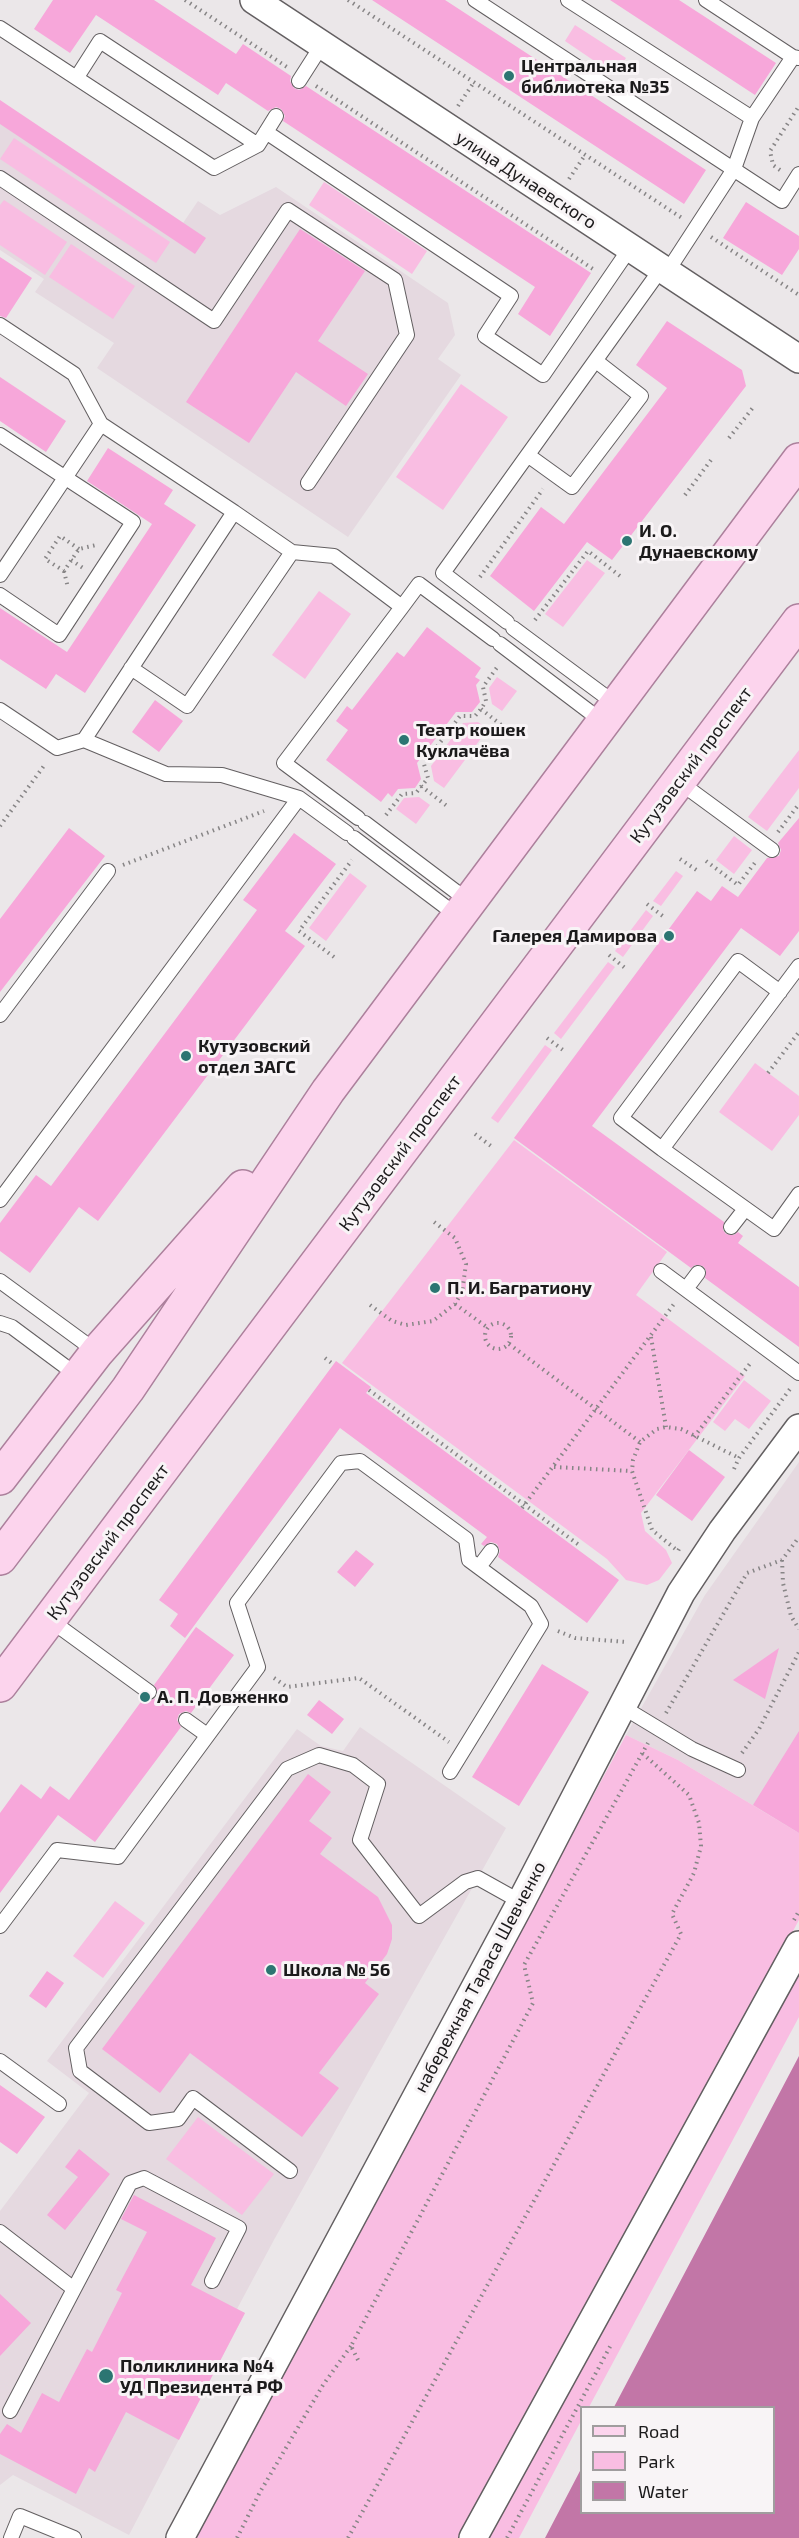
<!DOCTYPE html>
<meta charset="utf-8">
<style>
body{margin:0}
#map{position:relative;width:799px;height:2538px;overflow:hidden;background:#ebe7e9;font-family:"Exo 2",sans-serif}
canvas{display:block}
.legend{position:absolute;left:580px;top:2406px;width:195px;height:108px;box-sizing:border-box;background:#f8f4f6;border:2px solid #a09d9e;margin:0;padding:8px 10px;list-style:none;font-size:18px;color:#1b1a1b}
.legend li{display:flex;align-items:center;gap:12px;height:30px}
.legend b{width:30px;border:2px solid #a09d9e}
</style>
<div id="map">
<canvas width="799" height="2538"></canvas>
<ul class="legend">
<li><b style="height:8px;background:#fcd4ed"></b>Road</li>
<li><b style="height:16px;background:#f9bde2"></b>Park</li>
<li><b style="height:16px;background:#c276a7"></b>Water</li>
</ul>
</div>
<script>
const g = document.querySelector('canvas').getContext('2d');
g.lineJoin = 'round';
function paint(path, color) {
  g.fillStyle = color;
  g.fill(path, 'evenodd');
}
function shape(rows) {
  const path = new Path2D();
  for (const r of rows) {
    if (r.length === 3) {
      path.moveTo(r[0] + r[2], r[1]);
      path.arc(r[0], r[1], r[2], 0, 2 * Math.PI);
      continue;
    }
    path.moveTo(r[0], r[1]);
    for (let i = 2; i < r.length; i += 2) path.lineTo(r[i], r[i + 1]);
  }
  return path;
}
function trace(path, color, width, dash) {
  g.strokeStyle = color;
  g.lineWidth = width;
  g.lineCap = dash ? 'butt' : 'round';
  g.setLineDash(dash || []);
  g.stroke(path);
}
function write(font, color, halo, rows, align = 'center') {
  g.font = font + ' "Exo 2",sans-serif';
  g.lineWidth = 6;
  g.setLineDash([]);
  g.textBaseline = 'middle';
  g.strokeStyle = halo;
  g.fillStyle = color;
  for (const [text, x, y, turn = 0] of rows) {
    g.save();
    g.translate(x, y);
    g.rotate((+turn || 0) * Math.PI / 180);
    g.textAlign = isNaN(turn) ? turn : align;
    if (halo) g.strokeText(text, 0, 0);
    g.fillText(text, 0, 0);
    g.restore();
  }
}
paint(shape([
 [0,102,183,223,198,201,220,215,276,187,448,303,455,335,438,359,461,375,348,537,97,368,114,343,35,292,44,279,0,250],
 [799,1462,799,1833,678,1760,626,1735,705,1595],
 [360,1727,506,1828,275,2238,237,2309,245,2313,129,2535,13,2475,0,2485,0,2211,89,2093,47,2061,297,1729,321,1746,343,1751]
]), '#e5d9e0');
paint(shape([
 [575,25,626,58,615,75,565,41],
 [14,138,170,242,156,263,0,159],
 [324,182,427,251,412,274,309,205],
 [4,200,67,242,45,275,0,245,0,205],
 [71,244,135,286,113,319,49,277],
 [461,384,508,417,443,510,396,477],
 [587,560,605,573,563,627,545,614],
 [319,591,351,614,305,679,272,655],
 [497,677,517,691,502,711,492,704,489,688],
 [478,722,488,729,444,788,434,781,431,766,463,723],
 [799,750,799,788,767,831,748,817],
 [419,797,430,805,416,824,396,809,404,798],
 [734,836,752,850,734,874,716,860],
 [676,871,683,876,661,906,653,901],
 [350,873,367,886,326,941,309,928],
 [646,910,653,916,623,957,615,951],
 [608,962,615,967,561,1039,554,1033],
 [545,1045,552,1050,498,1123,491,1118],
 [755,1063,799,1096,799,1115,772,1151,719,1112],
 [514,1140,667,1252,636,1295,745,1376,641,1513,645,1531,666,1550,672,1563,659,1580,647,1585,626,1580,607,1559,342,1363],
 [744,1380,771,1401,749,1429,735,1419,725,1431,713,1422],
 [626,1735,678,1760,799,1833,799,1920,460,2538,192,2538],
 [115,1901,145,1923,103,1978,73,1956],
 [799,1964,799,2017,589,2407,582,2408,581,2421,519,2538,485,2538],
 [198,2117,274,2174,242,2215,166,2159]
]), '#f9bde2');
paint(shape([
 [799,2056,799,2538,545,2538,581,2469,582,2512,774,2512,774,2408,614,2407]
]), '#c276a7');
paint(shape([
 [53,0,154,0,236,54,243,44,291,76,290,81,294,88,299,90,306,86,591,273,550,336,518,314,535,287,283,121,285,116,281,109,276,107,268,111,226,83,218,95,96,15,70,53,34,29],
 [372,0,445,0,706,170,684,204],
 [610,0,679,0,776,63,755,95],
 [0,100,206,238,195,254,0,124],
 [746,202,799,236,799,249,782,275,723,238],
 [300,229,365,271,318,341,368,374,346,406,296,372,249,443,186,402],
 [0,257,32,278,6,318,0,316],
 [667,321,742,370,746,386,612,560,587,542,534,611,490,576,541,507,564,524,667,388,636,365],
 [0,377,66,421,46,452,0,421],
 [108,448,173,490,164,504,196,525,85,693,56,674,46,689,0,659,0,608,67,652,152,524,87,481],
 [427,627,481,668,475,677,480,680,476,685,480,702,472,712,456,712,417,763,421,779,415,788,398,789,392,797,388,793,381,802,326,760,348,730,336,721,347,706,352,710,397,652,404,657],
 [155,700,183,721,159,752,132,732],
 [799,818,799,931,780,956,741,928,592,1126,724,1222,723,1230,726,1234,734,1235,738,1232,743,1236,738,1243,799,1287,799,1347,705,1278,706,1270,703,1266,695,1265,691,1268,514,1138,697,891,711,901,722,886,738,897,767,858,779,856,781,850,778,843],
 [69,828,105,856,0,992,0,919],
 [294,833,336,864,285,931,305,946,98,1221,79,1207,30,1273,0,1251,0,1223,36,1175,51,1186,257,910,243,900],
 [336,1361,371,1387,366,1393,619,1580,587,1623,498,1557,500,1551,497,1544,491,1542,484,1546,481,1544,487,1537,340,1428,185,1638,170,1626,178,1614,159,1600],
 [689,1450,725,1477,692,1521,656,1495],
 [356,1550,374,1564,355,1587,337,1572],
 [196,1627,234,1655,191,1713,186,1711,179,1714,177,1720,181,1727,95,1842,58,1815,0,1893,0,1813,21,1784,41,1799,50,1786,69,1800,143,1699,149,1701,156,1698,158,1692,154,1685],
 [779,1648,765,1699,733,1680],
 [542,1664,589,1692,519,1806,472,1777],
 [319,1700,344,1719,332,1734,307,1715],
 [799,1731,799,1833,753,1805],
 [308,1774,331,1792,309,1821,332,1838,320,1854,378,1897,392,1925,392,1939,387,1954,365,1983,379,1994,319,2073,339,2088,302,2137,190,2053,160,2093,102,2049],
 [47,1971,64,1983,46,2008,29,1996],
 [0,2085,45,2117,17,2154,0,2142],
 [79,2149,110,2174,65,2230,47,2215,78,2177,65,2167],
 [134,2195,216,2238,191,2285,245,2313,179,2440,126,2412,95,2472,89,2468,76,2494,0,2454,0,2434,7,2424,21,2433,42,2393,59,2402,87,2349,92,2352,122,2293,116,2290,147,2232,121,2219],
 [0,2294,31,2323,0,2356]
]), '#f7a7da');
const service = shape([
 [475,0,782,201,799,174],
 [568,0,752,118],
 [706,0,793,57,799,58],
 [0,28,214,168,258,145,276,116],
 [77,77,100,41,258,145],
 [299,81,322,45],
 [266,132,511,296,485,336,543,375,630,248],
 [0,178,214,321,288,210,395,280,407,335,308,483],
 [667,272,734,169,752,118,793,57],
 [0,325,74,374,101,424,234,512,84,740],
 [0,435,133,522,59,635,0,595],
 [529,456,572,487,641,396,596,361],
 [292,552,334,556,402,607],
 [0,575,101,424],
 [507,622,443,573,661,269],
 [513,628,617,705],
 [500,644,603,722],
 [131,668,187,706,292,552,234,512],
 [0,710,57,748,84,740,166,774,222,775,299,798,347,833],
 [678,781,772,850],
 [358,818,284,763,402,607,419,584,493,639],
 [365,823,471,903],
 [354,838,459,917],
 [799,966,662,1149,774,1229,799,1194],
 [0,1015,108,871],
 [662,1149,621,1118,738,961,780,992],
 [0,1200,299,798],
 [731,1227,745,1209],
 [661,1271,799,1373],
 [0,1281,97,1352],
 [686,1289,698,1273],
 [0,1323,12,1327,78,1376],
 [479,1567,491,1551],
 [50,1620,149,1692],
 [621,1706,692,1749,738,1770],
 [186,1720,207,1735],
 [0,1926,57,1850,118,1857,258,1667,237,1603,341,1463,360,1461,466,1539,469,1560,531,1606,541,1624,450,1772],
 [0,2061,59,2104],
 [290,2171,193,2098,178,2119,149,2123,80,2071,76,2048,287,1769,319,1755,353,1765,378,1784,360,1840,419,1916,465,1882,478,1878,521,1902],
 [0,2232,74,2289,130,2183,144,2178,239,2228,212,2281],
 [10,2411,74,2289],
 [11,2538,20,2516,74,2538]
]);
const minor = shape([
 [254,0,799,359],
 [180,2538,521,1902,681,1593,722,1531,799,1428],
 [473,2538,799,1945]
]);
const primary = shape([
 [0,1478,97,1352,243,1187],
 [0,1558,128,1389,328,1091,799,460],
 [0,1685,799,621]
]);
trace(service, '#635f61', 16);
trace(minor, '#635f61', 30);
trace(primary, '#ac809c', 36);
trace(shape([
 [185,0,287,67],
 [348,0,682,218],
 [316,86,593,269],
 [458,106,474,82],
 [780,170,773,165,770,151,799,106],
 [569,179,585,155],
 [711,237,799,295],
 [729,438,755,405],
 [685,495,711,460],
 [79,549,60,536,45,559,64,571,79,549,96,545],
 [71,560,83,568],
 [64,571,68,588],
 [480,577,543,489],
 [535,620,588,551,620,576],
 [481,709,505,728],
 [421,786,447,806],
 [386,815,402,794,416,793,428,778,424,764,460,716,475,716,481,709,486,701,483,687,498,666],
 [0,826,46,763],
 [778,832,799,804],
 [680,859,698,871],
 [706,861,738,885,757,860],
 [123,865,264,811],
 [647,904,664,917],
 [609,955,625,968],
 [334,957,299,931,352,860],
 [547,1038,563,1050],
 [768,1073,799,1032],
 [475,1134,491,1146],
 [455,1304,488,1328],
 [370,1305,392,1321,406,1325,433,1321,455,1304,462,1292,466,1264,455,1238,434,1222],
 [498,1336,13],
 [651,1337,666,1427],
 [509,1344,640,1442],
 [325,1358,333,1364],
 [369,1390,579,1545],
 [694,1437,752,1361],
 [554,1467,632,1471],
 [734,1469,739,1458,790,1389],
 [522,1508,674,1304],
 [679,1549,678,1551,652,1530,632,1471,633,1460,640,1442,657,1429,666,1427,681,1429,739,1458],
 [782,1560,783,1583,791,1616,799,1629],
 [558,1631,575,1638,627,1642],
 [274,1678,287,1687,359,1678,449,1742],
 [666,1713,747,1573,782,1560,799,1537],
 [742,1753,759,1729,799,1652],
 [794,1920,799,1911],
 [358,2360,351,2346,533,2003,524,1965,648,1743],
 [237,2538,260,2492,323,2385,351,2346],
 [348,2538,681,1934,672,1914,694,1873,701,1846,699,1823,689,1795,642,1753],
 [507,2538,612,2343]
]), '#878586', 4, [1.5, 4.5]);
trace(service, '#fff', 14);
trace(minor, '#fff', 27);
trace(primary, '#fcd4ed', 33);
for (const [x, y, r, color] of [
 [509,76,6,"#2c7572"],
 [627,541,6,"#2c7572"],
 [404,740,6,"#2c7572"],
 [669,936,6,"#2c7572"],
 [186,1056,6,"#2c7572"],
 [435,1288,6,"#2c7572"],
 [145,1697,6,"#2c7572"],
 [271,1970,6,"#2c7572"],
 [106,2376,8,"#2c7572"]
]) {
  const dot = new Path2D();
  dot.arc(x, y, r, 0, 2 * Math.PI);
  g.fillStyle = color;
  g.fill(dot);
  trace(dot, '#f8f4f6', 2);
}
write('bold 18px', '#1b1a1b', '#f8f4f6', [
 ["Центральная",521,66],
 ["библиотека №35",521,87],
 ["И. О.",639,531],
 ["Дунаевскому",639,552],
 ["Театр кошек",416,730],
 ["Куклачёва",416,751],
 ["Галерея Дамирова",657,936,"right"],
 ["Кутузовский",198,1046],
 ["отдел ЗАГС",198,1067],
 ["П. И. Багратиону",447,1288],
 ["А. П. Довженко",157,1697],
 ["Школа № 56",283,1970],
 ["Поликлиника №4",120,2366],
 ["УД Президента РФ",120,2387]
], 'left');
write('18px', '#1b1a1b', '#f8f4f6', [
 ["улица Дунаевского",526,180,33],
 ["Кутузовский проспект",691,765,-53],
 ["Кутузовский проспект",400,1153,-53],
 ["Кутузовский проспект",108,1542,-53],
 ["набережная Тараса Шевченко",480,1977,-62]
]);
</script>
